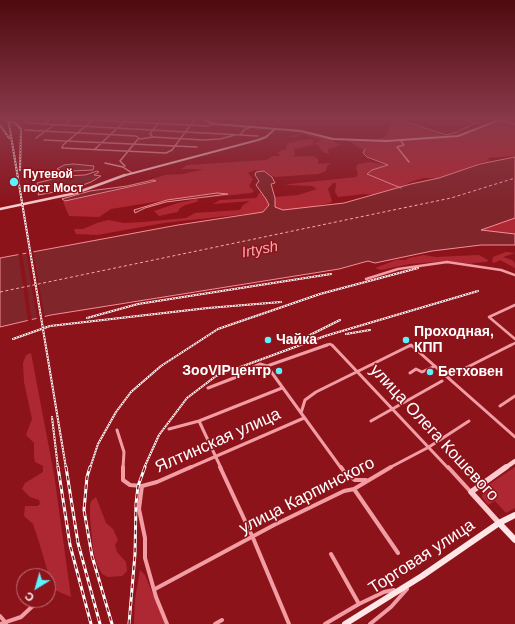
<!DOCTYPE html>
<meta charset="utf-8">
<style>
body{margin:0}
#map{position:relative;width:515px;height:624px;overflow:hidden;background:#8d131b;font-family:Helvetica,sans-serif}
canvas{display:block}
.north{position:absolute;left:16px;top:568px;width:40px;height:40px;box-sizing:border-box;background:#8d131b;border:1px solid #bb7176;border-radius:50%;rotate:217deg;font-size:11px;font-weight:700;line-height:16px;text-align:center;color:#fff}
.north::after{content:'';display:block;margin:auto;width:14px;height:18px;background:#5cf1ff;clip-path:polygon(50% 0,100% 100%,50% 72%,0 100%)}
</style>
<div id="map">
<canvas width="515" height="624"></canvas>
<div class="north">С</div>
</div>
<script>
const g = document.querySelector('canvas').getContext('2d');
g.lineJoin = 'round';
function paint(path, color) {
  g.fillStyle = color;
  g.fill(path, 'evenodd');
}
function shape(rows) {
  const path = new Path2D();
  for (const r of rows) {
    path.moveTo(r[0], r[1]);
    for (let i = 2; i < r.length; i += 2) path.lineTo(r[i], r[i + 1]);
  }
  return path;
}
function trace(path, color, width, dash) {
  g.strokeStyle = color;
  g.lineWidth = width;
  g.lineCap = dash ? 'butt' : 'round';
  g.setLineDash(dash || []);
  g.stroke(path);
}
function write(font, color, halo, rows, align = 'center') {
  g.font = font + ' Helvetica,sans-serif';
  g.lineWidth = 3;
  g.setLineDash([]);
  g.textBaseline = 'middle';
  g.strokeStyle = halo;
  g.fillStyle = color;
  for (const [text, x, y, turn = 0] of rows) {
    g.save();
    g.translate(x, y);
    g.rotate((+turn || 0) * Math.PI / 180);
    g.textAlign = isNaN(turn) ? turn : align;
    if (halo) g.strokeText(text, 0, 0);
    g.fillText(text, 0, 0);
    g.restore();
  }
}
paint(shape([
 [496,118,515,118,515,156,488,158,490,161,477,163,479,164,439,178,423,178,410,182,400,188,374,195,364,194,338,197,335,192,336,183,333,183,328,189,332,201,330,203,304,208,283,210,275,207,274,197,298,195,317,189,312,186,286,185,289,184,356,177,358,174,356,168,358,164,370,162,388,165,367,156,364,153,364,150,348,141,378,141,379,139,387,135,392,122,394,121,403,121,444,136,388,142,457,137,501,120],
 [294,131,328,138,340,145,328,149,329,154,323,152,317,144,294,149,295,156,290,157,313,156,318,159,318,164,331,163,327,166,326,171,318,174,275,177,264,171,255,170,248,173,253,179,249,186,254,191,251,193,204,198,202,197,226,194,198,195,111,209,99,217,69,216,63,202,155,182,153,180,145,181,165,175,183,174,204,169,181,169,187,165,266,160,273,156,279,156,280,154,277,153,281,150,285,150,288,143,309,139,315,139,312,143,313,144,321,140,302,134,296,137,285,137,299,134],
 [260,192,266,199,269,206,263,212,164,223,97,235,76,234,74,229,83,229,97,223,108,220,124,223,143,222,186,218,195,213,240,210,243,205,250,201,213,204,220,200,256,198],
 [197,199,198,201,196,202,185,205,179,209,178,212,173,213,159,216,154,211,178,203],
 [515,218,515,234,487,232,481,230],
 [506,252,515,253,503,257,512,260,515,263,515,268,500,260,494,263,492,262,493,257],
 [424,255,436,257,479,255,488,260,487,262,472,263,473,264,446,261,410,264,381,270,375,268,396,260,405,260,409,258],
 [31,353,54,474,71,597,48,587,49,576,39,542,33,524,24,516,25,506,37,506,40,504,39,500,30,497,22,489,25,483,43,472,43,466,35,462,34,457,34,443,26,435,32,419,24,382,23,363,26,355],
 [515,467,515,508,506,513,495,501,488,505,482,497,485,487],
 [96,497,106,523,113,529,118,540,115,545,117,552,126,562,127,571,122,576,108,577,102,574,97,565,93,549,90,516,90,504,92,500],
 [140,570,145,575,165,624,134,624,135,599]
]), '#ae2833');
const water = shape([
 [515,157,515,218,481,230,515,234,515,245,481,245,432,251,375,263,368,261,339,269,51,315,0,327,0,258,178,225,263,212,269,205,266,199,256,185,259,181,255,175,256,172,264,171,272,177,275,183,271,184,275,198,275,207,283,210,344,203,411,184,439,178,480,164,515,157],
 [73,164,94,166,93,170,71,171,65,176,85,175,97,171,99,172,94,175,101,176,91,182,72,189,38,195,39,192,37,183,57,178,64,172,57,169,64,165,73,164],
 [153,180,156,181,65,201,62,199,90,191,127,186,153,180],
 [217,193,228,194,166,202,145,208,135,213,134,210,167,200,217,193]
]);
paint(water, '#80252a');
trace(water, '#f48e98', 1);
paint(shape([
 [33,250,45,318,37,320,26,251],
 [22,251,32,321,28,322,18,252]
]), '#8d131b');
trace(shape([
 [399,118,398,119,446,135,458,132],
 [465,120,475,123],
 [459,131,486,118],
 [365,149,363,153,367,157,388,165,372,170,367,174,401,188]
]), '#f48e98', 1);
trace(shape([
 [0,292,451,198,515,178]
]), '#f8a8af', 1, [3, 2.5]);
trace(shape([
 [95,118,63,145,62,148,166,153,172,150,195,119],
 [172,118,199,118],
 [71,119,207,126,215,124],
 [201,119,212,118],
 [499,120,515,124],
 [24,122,31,118],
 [27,123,258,136],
 [45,123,53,118],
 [64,125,73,118],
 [25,130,136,136,140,139,153,137,203,140,220,139,235,135],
 [241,134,244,130,251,127],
 [153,137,150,134,162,118],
 [36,138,54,125],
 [44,140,197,147],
 [401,141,404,145,397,147,409,162],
 [94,150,128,118],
 [105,163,123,167,132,173],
 [125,166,120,161,138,139]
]), '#f19da3', 1.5);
trace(shape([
 [366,279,398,269,447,262,501,270,515,275],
 [515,305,489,317,515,339],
 [324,346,330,344,333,346],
 [409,346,412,346],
 [509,346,515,343]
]), '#f19da3', 2.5);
trace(shape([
 [332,345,448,468],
 [267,366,341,468],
 [410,373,416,369,422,372,435,366],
 [448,377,511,345],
 [208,388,239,376,244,371,260,364,267,366,327,345],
 [500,406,515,396],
 [301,413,305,400,316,392,411,345,515,437],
 [199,421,221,468],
 [371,421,442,381],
 [169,429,199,421,282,388],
 [117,430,124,452,123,468],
 [189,468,304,418],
 [389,468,429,447,469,421]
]), '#f19da3', 3);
trace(shape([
 [123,467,123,480,130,485,142,486,157,482,191,467],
 [220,467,253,538,289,624],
 [341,467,345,473,355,480,366,480],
 [448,467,470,491],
 [142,486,139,509,145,538,145,558,156,597,167,624],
 [354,489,398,553],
 [331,554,359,604],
 [155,589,274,525,344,491,354,489,391,467],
 [0,616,6,623],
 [0,624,21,617,38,601],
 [215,624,222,620],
 [325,624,359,604,384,592,394,590],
 [370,624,391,607,407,589]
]), '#f19da3', 4);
trace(shape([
 [199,118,215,124,301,131,333,139,387,141,458,136,499,120],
 [122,176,258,140,266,137,275,129]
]), '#fbcbce', 2);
trace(shape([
 [0,209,76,193,125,175]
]), '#fbcbce', 2.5);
trace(shape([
 [505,468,515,461]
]), '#fbcbce', 4.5);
trace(shape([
 [499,523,471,492,506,467]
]), '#fbcbce', 5.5);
trace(shape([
 [499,523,515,540],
 [345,624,422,576,499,523,515,515]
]), '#ffe6e7', 6);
const railFar1 = shape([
 [0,118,15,123,21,129,20,170],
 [8,118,66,468],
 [0,125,9,138],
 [87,318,138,304,331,274],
 [346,334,370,330],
 [306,337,340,320],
 [13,339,50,326,208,308,281,302],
 [52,417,58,468],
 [90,468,98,444,116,412,131,392,161,366,218,329,320,294,418,268],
 [144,468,159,435,187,398,216,376,325,336,478,291]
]);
const rail = shape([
 [58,467,70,545,91,624],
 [66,467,78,543,100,624],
 [90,467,87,477,84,510,92,556,112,624],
 [129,624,135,554,136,504,138,486,145,467]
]);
trace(railFar1, '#fff', 2);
trace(rail, '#fff', 3);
trace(railFar1, '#8d131b', 1, [1.5]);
trace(rail, '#8d131b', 1.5, [4.5]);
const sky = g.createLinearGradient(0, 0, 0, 205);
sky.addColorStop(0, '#4e0a0f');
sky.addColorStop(0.58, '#89394a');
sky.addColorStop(1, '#89394a00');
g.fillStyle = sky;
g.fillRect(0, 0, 515, 205);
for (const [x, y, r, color] of [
 [14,182,5,"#5cf1ff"],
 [268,340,4,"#5cf1ff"],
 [406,340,4,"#5cf1ff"],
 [279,371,4,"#5cf1ff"],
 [430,372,4,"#5cf1ff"]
]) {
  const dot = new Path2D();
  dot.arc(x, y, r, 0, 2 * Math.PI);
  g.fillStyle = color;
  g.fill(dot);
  trace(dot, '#8d131b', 1.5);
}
write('bold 12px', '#fff', '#8d131b', [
 ["Путевой",23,175],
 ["пост Мост",23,189]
], 'left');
write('bold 14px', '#fff', '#8d131b', [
 ["Проходная,",414,332],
 ["КПП",414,348],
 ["Чайка",276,340],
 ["ЗооVIPцентр",271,371,"right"],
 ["Бетховен",438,372]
], 'left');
write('italic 15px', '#f8a8af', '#8d131b', [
 ["Irtysh",260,250,-11]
]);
write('17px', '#fff', '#8d131b', [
 ["улица Олега Кошевого",434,433,47],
 ["Ялтинская улица",218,441,-24],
 ["улица Карпинского",307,496,-27],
 ["Торговая улица",422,557,-33]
]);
</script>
